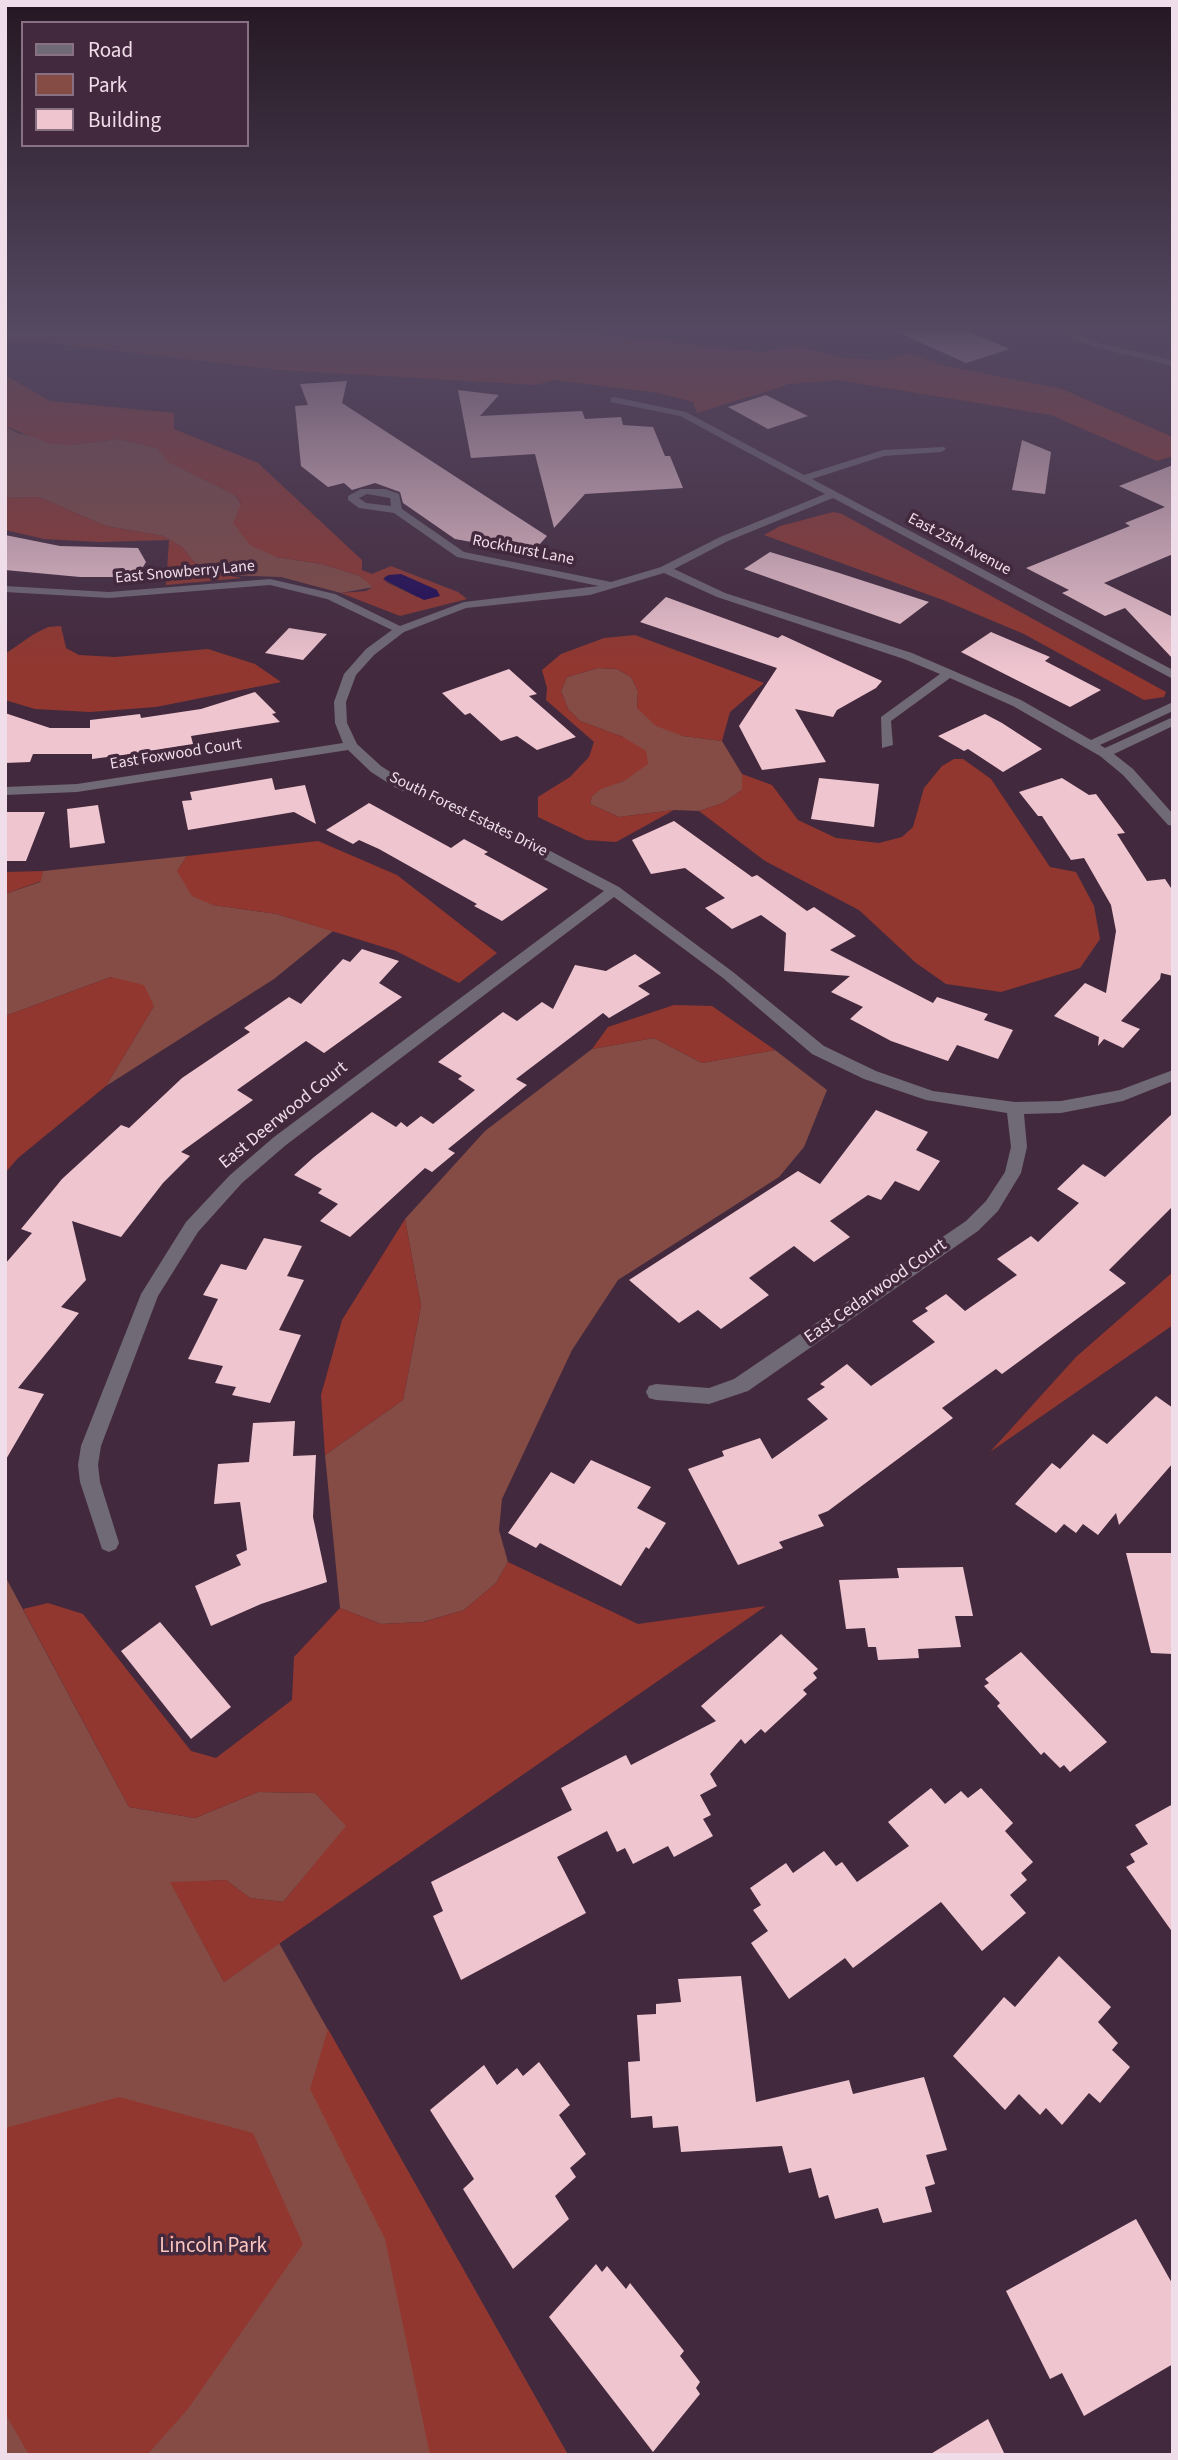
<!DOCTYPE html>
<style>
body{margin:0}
#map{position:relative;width:1178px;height:2460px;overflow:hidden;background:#43293d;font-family:"Source Sans 3",sans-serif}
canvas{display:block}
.frame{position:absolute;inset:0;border:7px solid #efdeea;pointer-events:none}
.legend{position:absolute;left:21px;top:21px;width:228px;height:126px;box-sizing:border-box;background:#43293d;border:2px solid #887182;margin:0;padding:9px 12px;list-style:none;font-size:21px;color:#efdeea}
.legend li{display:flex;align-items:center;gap:14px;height:35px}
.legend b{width:35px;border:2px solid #887182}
</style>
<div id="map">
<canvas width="1178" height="2460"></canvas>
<div class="frame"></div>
<ul class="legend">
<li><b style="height:9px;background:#706976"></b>Road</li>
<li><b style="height:19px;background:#844c45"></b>Park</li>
<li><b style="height:19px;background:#efc5d0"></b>Building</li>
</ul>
</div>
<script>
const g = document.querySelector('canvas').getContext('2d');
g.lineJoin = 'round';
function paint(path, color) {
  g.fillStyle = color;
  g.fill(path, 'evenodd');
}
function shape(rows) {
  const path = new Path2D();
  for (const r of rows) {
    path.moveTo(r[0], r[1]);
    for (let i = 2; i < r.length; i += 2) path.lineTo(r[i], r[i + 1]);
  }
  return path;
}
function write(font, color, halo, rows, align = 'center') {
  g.font = font + ' "Source Sans 3",sans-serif';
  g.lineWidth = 7;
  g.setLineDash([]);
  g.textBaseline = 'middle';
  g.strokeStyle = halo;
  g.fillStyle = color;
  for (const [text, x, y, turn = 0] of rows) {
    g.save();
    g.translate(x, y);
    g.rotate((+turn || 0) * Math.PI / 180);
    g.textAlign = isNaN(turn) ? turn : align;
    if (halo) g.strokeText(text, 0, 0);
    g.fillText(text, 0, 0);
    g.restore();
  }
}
paint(shape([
 [5,426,17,433,72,445,118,439,157,448,169,462,235,495,276,557,322,564,360,576,374,587,341,593,281,577,225,575,195,563,182,547,163,536,106,526,39,497,5,498],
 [598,668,617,669,631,677,638,691,637,708,683,736,722,741,742,774,742,790,723,803,699,811,674,810,619,817,590,804,592,796,601,788,624,781,623,737,580,721,568,709,561,691,567,677],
 [187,856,177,871,213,905,277,914,333,931,274,979,106,1086,154,1006,111,977,5,1016,5,894,40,882,43,871],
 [654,1038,702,1063,775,1050,827,1090,804,1147,779,1177,618,1280,572,1350,502,1499,499,1530,508,1562,496,1583,464,1610,423,1622,381,1624,340,1608,325,1455,403,1400,421,1306,405,1219,485,1131,592,1049],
 [5,1576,129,1807,195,1818,258,1792,315,1793,347,1826,283,1902,250,1898,226,1880,171,1883,224,1982,279,1943,568,2455,5,2455]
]), '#844c45');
paint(shape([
 [5,327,538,327,765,352,794,344,841,358,887,360,910,353,941,365,1062,389,1173,437,1173,456,1157,461,1051,415,838,380,790,384,697,413,693,402,659,393,554,380,536,385,280,370,40,342,5,342],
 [5,375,50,401,174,413,174,429,258,463,362,560,362,570,372,574,391,566,458,592,467,599,400,616,341,593,366,591,373,587,360,576,322,564,276,557,250,545,233,523,241,503,235,495,168,462,157,448,118,439,72,445,50,444,5,426],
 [389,575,401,575,437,590,417,597,386,582,384,577],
 [39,497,106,526,163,536,182,547,195,563,225,575,242,578,166,585,169,540,100,542,44,539,5,530,5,498],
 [833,512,842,514,1166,692,1164,697,1144,700,1024,634,943,600,764,535,780,526],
 [61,626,66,648,79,655,115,657,208,649,255,664,281,682,156,707,90,712,35,709,5,700,5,654,34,634,48,627],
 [635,635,764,683,730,712,722,741,683,736,656,726,637,708,638,691,631,677,617,669,598,668,567,677,561,691,568,709,580,721,623,737,646,751,648,764,624,781,601,789,592,796,590,804,619,817,674,810,616,842,586,840,538,817,538,797,570,777,589,757,594,742,546,700,547,688,542,670,561,654,604,638],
 [954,759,963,759,991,779,1050,867,1076,872,1094,906,1100,939,1080,968,1001,992,946,984,916,963,859,910,765,861,699,811,723,803,742,790,742,774,772,785,798,820,836,838,879,843,902,837,913,827,924,788,942,766],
 [318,841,397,875,497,953,459,983,396,951,277,914,213,905,192,896,177,871,187,856],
 [43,871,41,881,5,894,5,872],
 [111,977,144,985,154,1006,106,1086,18,1158,5,1173,5,1016],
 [674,1005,712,1006,775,1050,702,1063,654,1038,592,1049,608,1027],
 [405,1219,421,1306,403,1400,325,1455,321,1395,342,1320],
 [1173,1272,1173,1325,990,1452,1076,1357],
 [508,1562,638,1624,766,1606,224,1982,170,1882,226,1880,250,1898,283,1902,346,1826,315,1793,258,1792,195,1818,129,1807,23,1609,48,1603,83,1614,191,1751,216,1758,292,1700,294,1657,340,1608,381,1624,424,1622,464,1610,496,1583],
 [328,2029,568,2455,430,2455,385,2239,310,2089],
 [119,2097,253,2133,303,2244,188,2409,147,2455,29,2455,5,2413,5,2128]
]), '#92372f');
paint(shape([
 [401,574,437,590,440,596,424,600,383,579,389,575]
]), '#1e0a57');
paint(shape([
 [886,327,971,327,972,333,1010,349,966,363],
 [347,381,342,403,547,536,532,553,455,539,403,503,400,492,375,483,352,490,344,483,328,487,301,466,295,406,308,405,300,384],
 [458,390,499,395,480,416,582,411,585,419,621,417,623,425,653,427,665,456,670,456,683,488,585,494,554,528,535,454,471,458],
 [766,395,808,416,768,429,728,407],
 [1022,440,1051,452,1045,494,1012,490],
 [1173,465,1173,554,1104,583,1173,617,1173,659,1125,608,1105,616,1062,593,1069,590,1026,568,1130,526,1125,523,1165,507,1119,486],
 [5,535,60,546,138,548,146,562,137,577,80,577,5,570],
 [770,552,836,572,929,602,900,624,744,569],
 [666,597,778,638,782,635,882,681,876,688,837,710,833,717,795,709,826,762,762,770,739,726,777,668,640,622],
 [289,628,327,634,303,660,265,653],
 [991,632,1050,657,1045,661,1101,690,1070,707,961,652],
 [509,669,537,694,529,696,576,737,537,750,517,736,501,741,470,713,465,715,442,693],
 [255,692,276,713,272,714,280,722,191,736,193,744,123,755,92,759,92,754,33,754,30,762,5,763,5,713,50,728,90,728,90,720,140,714,141,718,201,709],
 [985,714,1002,723,1042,749,1003,772,968,749,964,751,938,736],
 [272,778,275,790,305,785,316,824,294,812,188,830,182,801,192,800,190,792],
 [819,778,879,784,874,827,811,819],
 [1062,778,1089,795,1096,794,1125,833,1117,834,1147,881,1165,879,1173,891,1173,976,1161,973,1160,979,1121,1021,1140,1029,1123,1048,1104,1039,1098,1046,1099,1037,1054,1016,1085,983,1106,993,1116,931,1111,905,1084,858,1071,860,1042,816,1038,816,1019,792],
 [369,803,451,848,464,839,488,852,484,854,548,889,502,921,474,906,477,904,379,849,359,840,353,844,326,830],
 [98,805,105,843,70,848,67,809],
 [5,812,45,812,26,861,5,861],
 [674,821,752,877,757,875,807,911,814,907,856,936,830,950,933,1003,937,997,988,1014,984,1020,1013,1030,998,1059,957,1045,948,1061,891,1041,850,1019,863,1007,831,992,850,976,784,971,786,933,761,915,732,929,705,908,725,898,685,868,651,874,632,840],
 [362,949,399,961,379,983,402,997,324,1053,306,1041,237,1090,253,1100,181,1152,190,1156,163,1183,121,1237,72,1221,86,1280,61,1307,79,1313,18,1388,44,1394,5,1461,5,1264,32,1233,21,1229,62,1179,121,1125,129,1128,182,1078,250,1032,244,1028,289,997,301,1004,343,959,350,962],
 [635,954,661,973,638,986,650,994,609,1018,603,1013,516,1079,527,1085,448,1149,455,1153,432,1172,425,1168,350,1237,320,1221,338,1204,318,1193,322,1189,294,1175,314,1157,372,1112,396,1127,401,1122,407,1127,421,1116,433,1124,475,1090,458,1079,462,1076,438,1062,503,1012,517,1021,542,1002,553,1009,575,965,606,971],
 [876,1110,928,1132,916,1150,940,1161,919,1191,895,1181,881,1200,868,1195,830,1221,850,1237,814,1262,794,1246,749,1278,769,1295,721,1329,698,1310,679,1323,629,1280,798,1171,820,1184],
 [1173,1113,1173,1206,1109,1270,1126,1283,1002,1374,996,1369,942,1408,953,1418,828,1511,818,1515,824,1526,779,1542,783,1548,738,1565,688,1469,724,1456,722,1451,760,1438,772,1459,828,1419,807,1399,825,1387,820,1384,847,1364,871,1386,935,1342,912,1321,928,1311,925,1308,946,1294,965,1311,1017,1275,997,1259,1031,1236,1038,1242,1079,1203,1057,1189,1083,1164,1105,1177],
 [264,1238,302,1246,287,1276,304,1280,279,1330,301,1335,270,1403,232,1395,236,1387,215,1383,223,1366,188,1359,218,1299,203,1295,221,1264,246,1270],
 [1156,1396,1173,1408,1173,1463,1119,1525,1116,1513,1098,1535,1083,1524,1076,1533,1064,1524,1056,1533,1015,1504,1052,1463,1060,1469,1093,1434,1107,1444],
 [295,1421,293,1456,316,1455,313,1517,327,1582,261,1604,211,1626,195,1586,241,1565,236,1555,247,1550,240,1502,214,1504,218,1464,249,1462,253,1423],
 [591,1460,651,1487,637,1508,666,1523,649,1549,646,1547,621,1586,540,1543,536,1548,508,1533,551,1472,574,1484],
 [1126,1553,1173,1553,1173,1654,1151,1653],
 [963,1567,973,1616,955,1616,961,1647,918,1649,919,1658,878,1660,876,1647,868,1647,865,1628,846,1629,839,1580,899,1578,897,1568],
 [160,1622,231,1707,191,1739,121,1651],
 [781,1634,818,1669,813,1673,817,1678,803,1690,807,1694,765,1733,761,1729,745,1744,741,1739,710,1774,717,1786,700,1795,711,1815,703,1819,713,1836,674,1857,668,1846,633,1864,625,1848,617,1852,607,1831,557,1857,586,1913,461,1980,433,1916,443,1911,431,1882,572,1810,561,1788,626,1755,631,1765,716,1721,701,1706],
 [1021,1652,1107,1742,1070,1772,1064,1765,1060,1768,1044,1752,1041,1755,997,1706,1000,1703,984,1686,989,1683,985,1679],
 [931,1788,945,1804,961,1791,968,1798,981,1788,1013,1823,1005,1831,1033,1862,1021,1873,1027,1880,1010,1895,1026,1913,982,1951,941,1902,853,1968,845,1958,789,1999,751,1943,768,1931,753,1910,761,1905,750,1888,786,1863,793,1873,824,1851,836,1866,842,1862,857,1882,909,1846,888,1822],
 [1173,1804,1173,1933,1126,1867,1135,1862,1130,1854,1148,1844,1135,1825],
 [1059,1956,1111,2007,1098,2022,1118,2043,1112,2050,1130,2067,1100,2103,1089,2093,1062,2125,1046,2108,1040,2115,1019,2094,1005,2110,953,2056,1004,1997,1015,2007],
 [741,1976,756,2102,849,2080,853,2094,924,2077,947,2150,926,2155,935,2184,925,2187,932,2212,883,2223,878,2208,835,2219,828,2195,819,2198,811,2168,789,2173,782,2146,681,2152,678,2126,653,2128,652,2116,631,2118,628,2062,640,2061,637,2015,656,2014,656,2004,681,2002,678,1979],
 [539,2062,570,2105,559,2115,586,2154,570,2168,576,2177,555,2196,569,2219,513,2269,463,2189,474,2179,430,2110,484,2065,497,2085,517,2068,523,2076],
 [1136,2219,1173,2285,1173,2364,1084,2416,1062,2373,1050,2379,1006,2291],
 [596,2264,602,2272,607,2266,626,2289,630,2283,684,2351,680,2356,700,2382,696,2388,700,2394,653,2452,549,2317],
 [988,2419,1005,2455,929,2455]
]), '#efc5d0');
paint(shape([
 [1049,327,1061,327,1100,343,1173,360,1173,366,1094,347,1049,327],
 [614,397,686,412,804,475,883,450,944,447,946,449,941,452,884,456,812,479,1173,670,1173,679,833,498,728,541,674,569,725,593,912,653,1021,700,1091,740,1173,702,1173,711,1100,745,1105,748,1173,717,1173,726,1114,754,1133,769,1173,814,1173,826,1168,825,1123,775,1100,756,1013,706,950,678,891,721,893,745,882,748,881,717,940,674,904,659,717,597,664,573,590,595,466,608,404,632,374,655,356,675,346,702,347,723,357,744,381,766,406,782,476,812,619,887,733,972,824,1046,876,1071,933,1091,1015,1102,1061,1101,1120,1090,1173,1070,1173,1081,1123,1101,1061,1113,1024,1114,1027,1147,1021,1173,998,1211,978,1231,748,1391,709,1404,656,1400,649,1398,646,1392,649,1386,656,1384,709,1388,734,1379,966,1221,986,1201,1005,1172,1011,1147,1007,1113,926,1100,864,1079,812,1054,723,978,614,897,286,1145,242,1183,198,1232,158,1296,101,1446,98,1465,100,1482,119,1543,116,1549,109,1552,102,1549,80,1482,78,1465,81,1446,141,1294,186,1222,230,1175,274,1137,604,891,466,818,396,788,371,772,348,750,77,792,5,795,5,787,77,784,343,743,335,723,334,702,344,674,366,649,392,630,327,599,270,585,109,598,5,592,5,586,109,592,270,579,335,594,400,626,464,602,599,586,457,557,394,513,359,508,348,500,348,496,361,489,385,489,399,494,402,509,464,552,611,582,661,567,720,537,825,494,680,416,611,402,611,398,614,397],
 [367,494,390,498,391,506,366,503,359,498,367,494]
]), '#706976');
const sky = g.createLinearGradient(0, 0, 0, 672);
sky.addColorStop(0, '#251722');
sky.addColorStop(0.49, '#554962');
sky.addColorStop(1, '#55496200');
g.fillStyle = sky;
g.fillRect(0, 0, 1178, 672);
write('16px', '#efdeea', '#43293d', [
 ["East 25th Avenue",959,545,28],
 ["Rockhurst Lane",523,551,11],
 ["East Snowberry Lane",185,573,-5],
 ["East Foxwood Court",176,755,-9],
 ["South Forest Estates Drive",468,815,26]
]);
write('18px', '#efdeea', '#43293d', [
 ["East Deerwood Court",284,1116,-39],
 ["East Cedarwood Court",876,1292,-35]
]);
write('21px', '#fbc6bf', '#43293d', [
 ["Lincoln Park",213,2247]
]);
</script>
